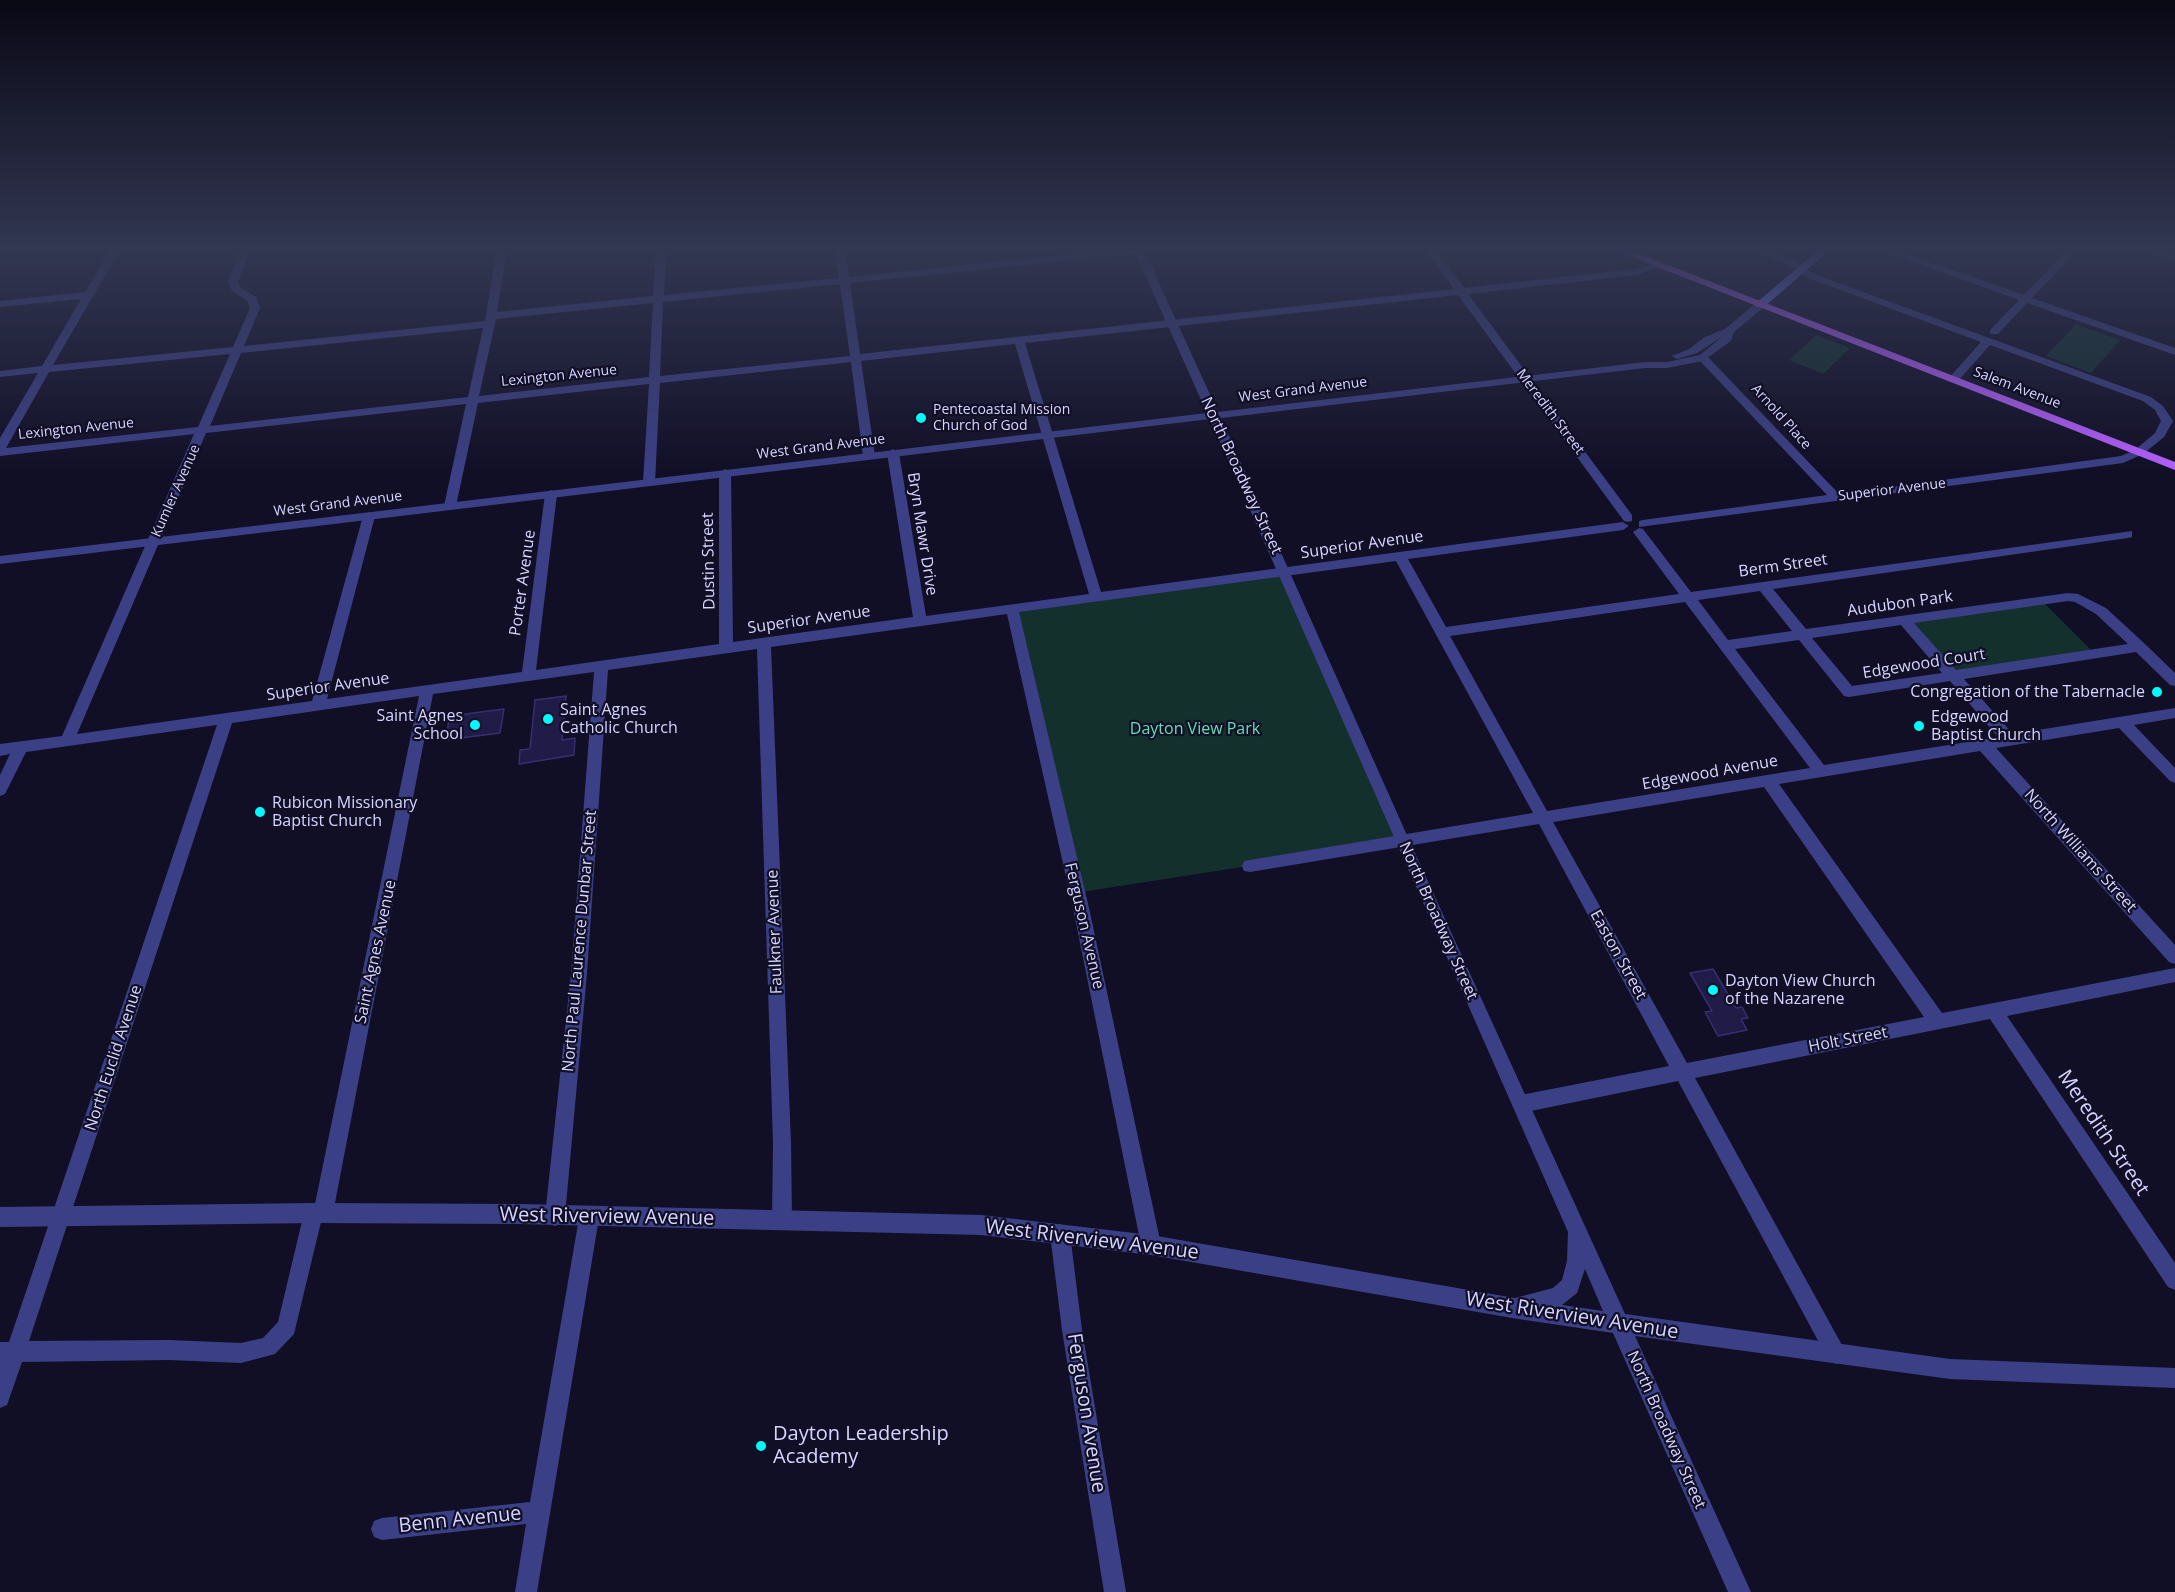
<!DOCTYPE html>
<style>
body{margin:0}
canvas{display:block;background:#110f26}
</style>
<canvas width="2175" height="1592"></canvas>
<script>
const g = document.querySelector('canvas').getContext('2d');
g.lineJoin = 'round';
function paint(path, color) {
  g.fillStyle = color;
  g.fill(path, 'evenodd');
}
function shape(rows) {
  const path = new Path2D();
  for (const r of rows) {
    path.moveTo(r[0], r[1]);
    for (let i = 2; i < r.length; i += 2) path.lineTo(r[i], r[i + 1]);
  }
  return path;
}
function trace(path, color, width, dash) {
  g.strokeStyle = color;
  g.lineWidth = width;
  g.lineCap = dash ? 'butt' : 'round';
  g.setLineDash(dash || []);
  g.stroke(path);
}
function write(font, color, halo, rows, align = 'center') {
  g.font = font + ' "Open Sans",sans-serif';
  g.lineWidth = 4.5;
  g.setLineDash([]);
  g.textBaseline = 'middle';
  g.strokeStyle = halo;
  g.fillStyle = color;
  for (const [text, x, y, turn = 0] of rows) {
    g.save();
    g.translate(x, y);
    g.rotate((+turn || 0) * Math.PI / 180);
    g.textAlign = isNaN(turn) ? turn : align;
    if (halo) g.strokeText(text, 0, 0);
    g.fillText(text, 0, 0);
    g.restore();
  }
}
paint(shape([
 [2076,324,2120,340,2091,373,2046,356],
 [1816,335,1850,348,1823,374,1789,360],
 [1285,573,1402,842,1075,893,1012,609],
 [2041,600,2094,653,1956,674,1907,620]
]), '#13302d');
const building = shape([
 [566,696,562,740,575,738,574,755,519,764,520,750,530,749,535,700,566,696],
 [504,709,500,733,445,740,450,716,504,709],
 [1713,969,1736,1008,1742,1007,1748,1018,1741,1019,1747,1030,1718,1036,1705,1012,1712,1011,1690,973,1713,969]
]);
paint(building, '#211c47');
trace(building, '#362e73', 1.5);
paint(shape([
 [111,248,121,248,53,365,233,347,250,308,247,301,232,291,228,282,241,248,251,248,238,282,240,287,256,297,260,308,244,346,485,321,497,248,507,248,497,312,653,296,656,248,666,248,664,295,839,278,835,248,845,248,849,277,1129,248,1166,248,1161,251,850,283,860,354,1454,289,1424,248,1434,248,1464,288,1635,269,1660,263,1660,267,1637,275,1468,294,1632,515,1632,521,1628,522,1624,521,1458,295,1025,343,1101,592,1623,522,1629,526,1623,530,1408,559,1446,627,1679,594,1633,532,1639,528,1643,529,1691,592,2132,531,2132,537,2128,538,1773,589,1806,629,2068,593,2078,594,2106,608,2145,644,2175,673,2175,686,2170,685,2136,652,1964,679,2013,734,2175,708,2175,718,2134,725,2175,768,2175,783,2170,781,2119,728,1996,748,2175,945,2175,964,2169,962,1980,751,1779,784,1942,1013,2175,968,2175,982,2007,1016,2175,1263,2175,1290,2168,1287,1990,1019,1695,1078,1843,1347,1846,1354,1843,1361,1836,1364,1829,1361,1678,1081,1521,1113,1515,1110,1512,1104,1515,1098,1521,1095,1669,1066,1539,824,1250,872,1244,871,1242,866,1244,861,1250,860,1533,813,1396,561,1019,612,1089,908,1161,1245,1158,1252,1151,1255,1144,1252,1141,1245,1073,908,1007,614,771,647,791,1143,792,1220,789,1227,782,1230,775,1227,772,1220,773,1143,757,649,608,670,587,973,565,1216,562,1223,555,1226,548,1223,545,1216,571,973,594,672,433,694,333,1213,330,1220,321,1222,294,1334,275,1354,241,1363,169,1360,22,1362,7,1405,0,1408,0,1342,9,1342,217,725,26,752,5,794,0,796,0,775,10,754,0,756,0,744,62,736,194,434,0,456,0,438,38,373,0,377,0,371,42,366,81,299,0,307,0,301,85,292,111,248],
 [840,284,850,356,660,376,663,302,840,284],
 [653,303,649,377,479,396,496,319,653,303],
 [483,328,468,397,210,426,241,353,483,328],
 [1015,344,1089,594,926,616,899,453,893,449,887,453,913,617,733,642,731,473,725,469,719,473,719,644,536,670,557,494,551,490,545,494,522,672,327,699,375,516,369,512,363,516,312,701,77,734,206,433,466,404,444,506,450,510,456,506,478,403,649,384,643,482,649,486,655,482,660,383,851,362,863,456,869,460,875,456,861,361,1015,344],
 [230,354,198,427,6,448,49,372,230,354],
 [1760,591,1792,631,1728,640,1698,600,1760,591],
 [2068,601,2075,602,2096,614,2128,644,1956,670,1914,623,2068,601],
 [1685,602,1810,768,1547,811,1450,636,1685,602],
 [1901,625,1942,673,1852,686,1812,638,1901,625],
 [1799,640,1844,696,1849,697,1950,681,1998,737,1824,765,1735,649,1799,640],
 [419,696,315,1204,307,1206,304,1213,278,1322,263,1338,241,1343,169,1340,29,1341,232,723,419,696],
 [1764,787,1924,1017,1687,1063,1553,822,1764,787],
 [1747,248,1762,248,1795,261,1814,274,2151,397,2163,406,2173,421,2164,437,2143,454,2123,463,1639,527,1639,521,1643,520,1827,495,1699,360,1698,358,1703,355,1707,356,1839,494,2121,456,2135,450,2155,433,2161,421,2155,410,2143,401,1990,345,1957,382,1949,382,1949,378,1981,342,1808,278,1789,265,1747,248],
 [1875,248,1890,248,2024,295,2069,248,2080,248,2032,298,2175,348,2175,355,2027,303,1998,334,1990,334,1990,330,2019,300,1875,248],
 [2138,248,2154,248,2175,255,2175,261,2138,248],
 [589,1208,596,1211,599,1218,537,1592,515,1592,526,1524,382,1540,374,1537,371,1529,374,1521,382,1518,530,1502,579,1218,582,1211,589,1208],
 [1060,1224,1067,1227,1070,1234,1082,1330,1126,1592,1104,1592,1062,1330,1050,1234,1053,1227,1060,1224]
]), '#3b3f85');
paint(shape([
 [1133,248,1143,248,1218,412,1645,362,1667,362,1700,355,1722,337,1697,353,1677,359,1672,356,1689,349,1705,337,1725,329,1756,303,1764,303,1764,307,1734,332,1731,341,1703,361,1667,368,1645,368,1221,418,1410,842,1625,1314,1950,1359,2175,1368,2175,1388,1950,1379,1635,1336,1751,1592,1728,1592,1613,1333,1512,1318,1151,1255,981,1235,519,1224,314,1223,0,1227,0,1207,314,1203,519,1204,981,1215,1151,1235,1515,1298,1553,1288,1562,1280,1567,1261,1568,1232,1210,419,0,564,0,556,1207,413,1133,248],
 [1585,1269,1603,1311,1562,1305,1577,1293,1585,1269]
]), '#3b3f85');
paint(shape([
 [1821,248,1832,248,1764,307,1756,307,1756,303,1821,248]
]), '#6d77fd');
paint(shape([
 [1609,248,1624,248,2175,462,2175,470,1609,248]
]), '#b35efd');
const sky = g.createLinearGradient(0, 0, 0, 471);
sky.addColorStop(0, '#090815');
sky.addColorStop(0.53, '#323752');
sky.addColorStop(1, '#32375200');
g.fillStyle = sky;
g.fillRect(0, 0, 2175, 471);
for (const [x, y, r, color] of [
 [921,418,6,"#04f9fc"],
 [2157,692,6,"#04f9fc"],
 [548,719,6,"#04f9fc"],
 [475,725,6,"#04f9fc"],
 [1919,726,6,"#04f9fc"],
 [260,812,6,"#04f9fc"],
 [1713,990,6,"#04f9fc"],
 [761,1446,6,"#04f9fc"]
]) {
  const dot = new Path2D();
  dot.arc(x, y, r, 0, 2 * Math.PI);
  g.fillStyle = color;
  g.fill(dot);
  trace(dot, '#110f26', 2);
}
write('14px', '#d6d5ff', '#110f26', [
 ["Lexington Avenue",559,376,-6],
 ["Salem Avenue",2017,388,21],
 ["West Grand Avenue",1303,390,-7],
 ["Meredith Street",1550,412,53],
 ["Arnold Place",1781,417,48],
 ["Lexington Avenue",76,429,-6],
 ["West Grand Avenue",821,447,-7],
 ["Superior Avenue",1892,490,-7],
 ["Kumler Avenue",176,491,-66],
 ["West Grand Avenue",338,504,-7]
]);
write('14px', '#d6d5ff', '#110f26', [
 ["Pentecoastal Mission",933,410],
 ["Church of God",933,426]
], 'left');
write('16px', '#d6d5ff', '#110f26', [
 ["North Broadway Street",1241,476,65],
 ["Bryn Mawr Drive",922,534,81],
 ["Superior Avenue",1362,545,-8],
 ["Dustin Street",709,561,-91],
 ["Berm Street",1783,566,-8],
 ["Porter Avenue",523,583,-82],
 ["Audubon Park",1900,604,-8],
 ["Superior Avenue",809,620,-8],
 ["Edgewood Court",1924,664,-9],
 ["Superior Avenue",328,687,-8],
 ["Edgewood Avenue",1710,773,-10],
 ["North Williams Street",2080,851,48],
 ["North Broadway Street",1438,921,66],
 ["Ferguson Avenue",1084,926,77],
 ["Faulkner Avenue",775,932,-92],
 ["North Paul Laurence Dunbar Street",580,941,-85],
 ["Saint Agnes Avenue",376,952,-78],
 ["Easton Street",1618,955,61],
 ["Holt Street",1848,1040,-11],
 ["North Euclid Avenue",114,1058,-72],
 ["North Broadway Street",1666,1430,66]
]);
write('16px', '#d6d5ff', '#110f26', [
 ["Congregation of the Tabernacle",2145,692,"right"],
 ["Saint Agnes",560,710],
 ["Catholic Church",560,728],
 ["Saint Agnes",463,716,"right"],
 ["School",463,734,"right"],
 ["Edgewood",1931,717],
 ["Baptist Church",1931,735],
 ["Rubicon Missionary",272,803],
 ["Baptist Church",272,821],
 ["Dayton View Church",1725,981],
 ["of the Nazarene",1725,999]
], 'left');
write('16px', '#61dfb4', '#110f26', [
 ["Dayton View Park",1195,729]
]);
write('20px', '#d6d5ff', '#110f26', [
 ["Meredith Street",2103,1133,56],
 ["West Riverview Avenue",607,1217,1],
 ["West Riverview Avenue",1092,1240,7],
 ["West Riverview Avenue",1572,1316,9],
 ["Ferguson Avenue",1086,1413,81],
 ["Benn Avenue",460,1520,-6]
]);
write('20px', '#d6d5ff', '#110f26', [
 ["Dayton Leadership",773,1434],
 ["Academy",773,1457]
], 'left');
</script>
